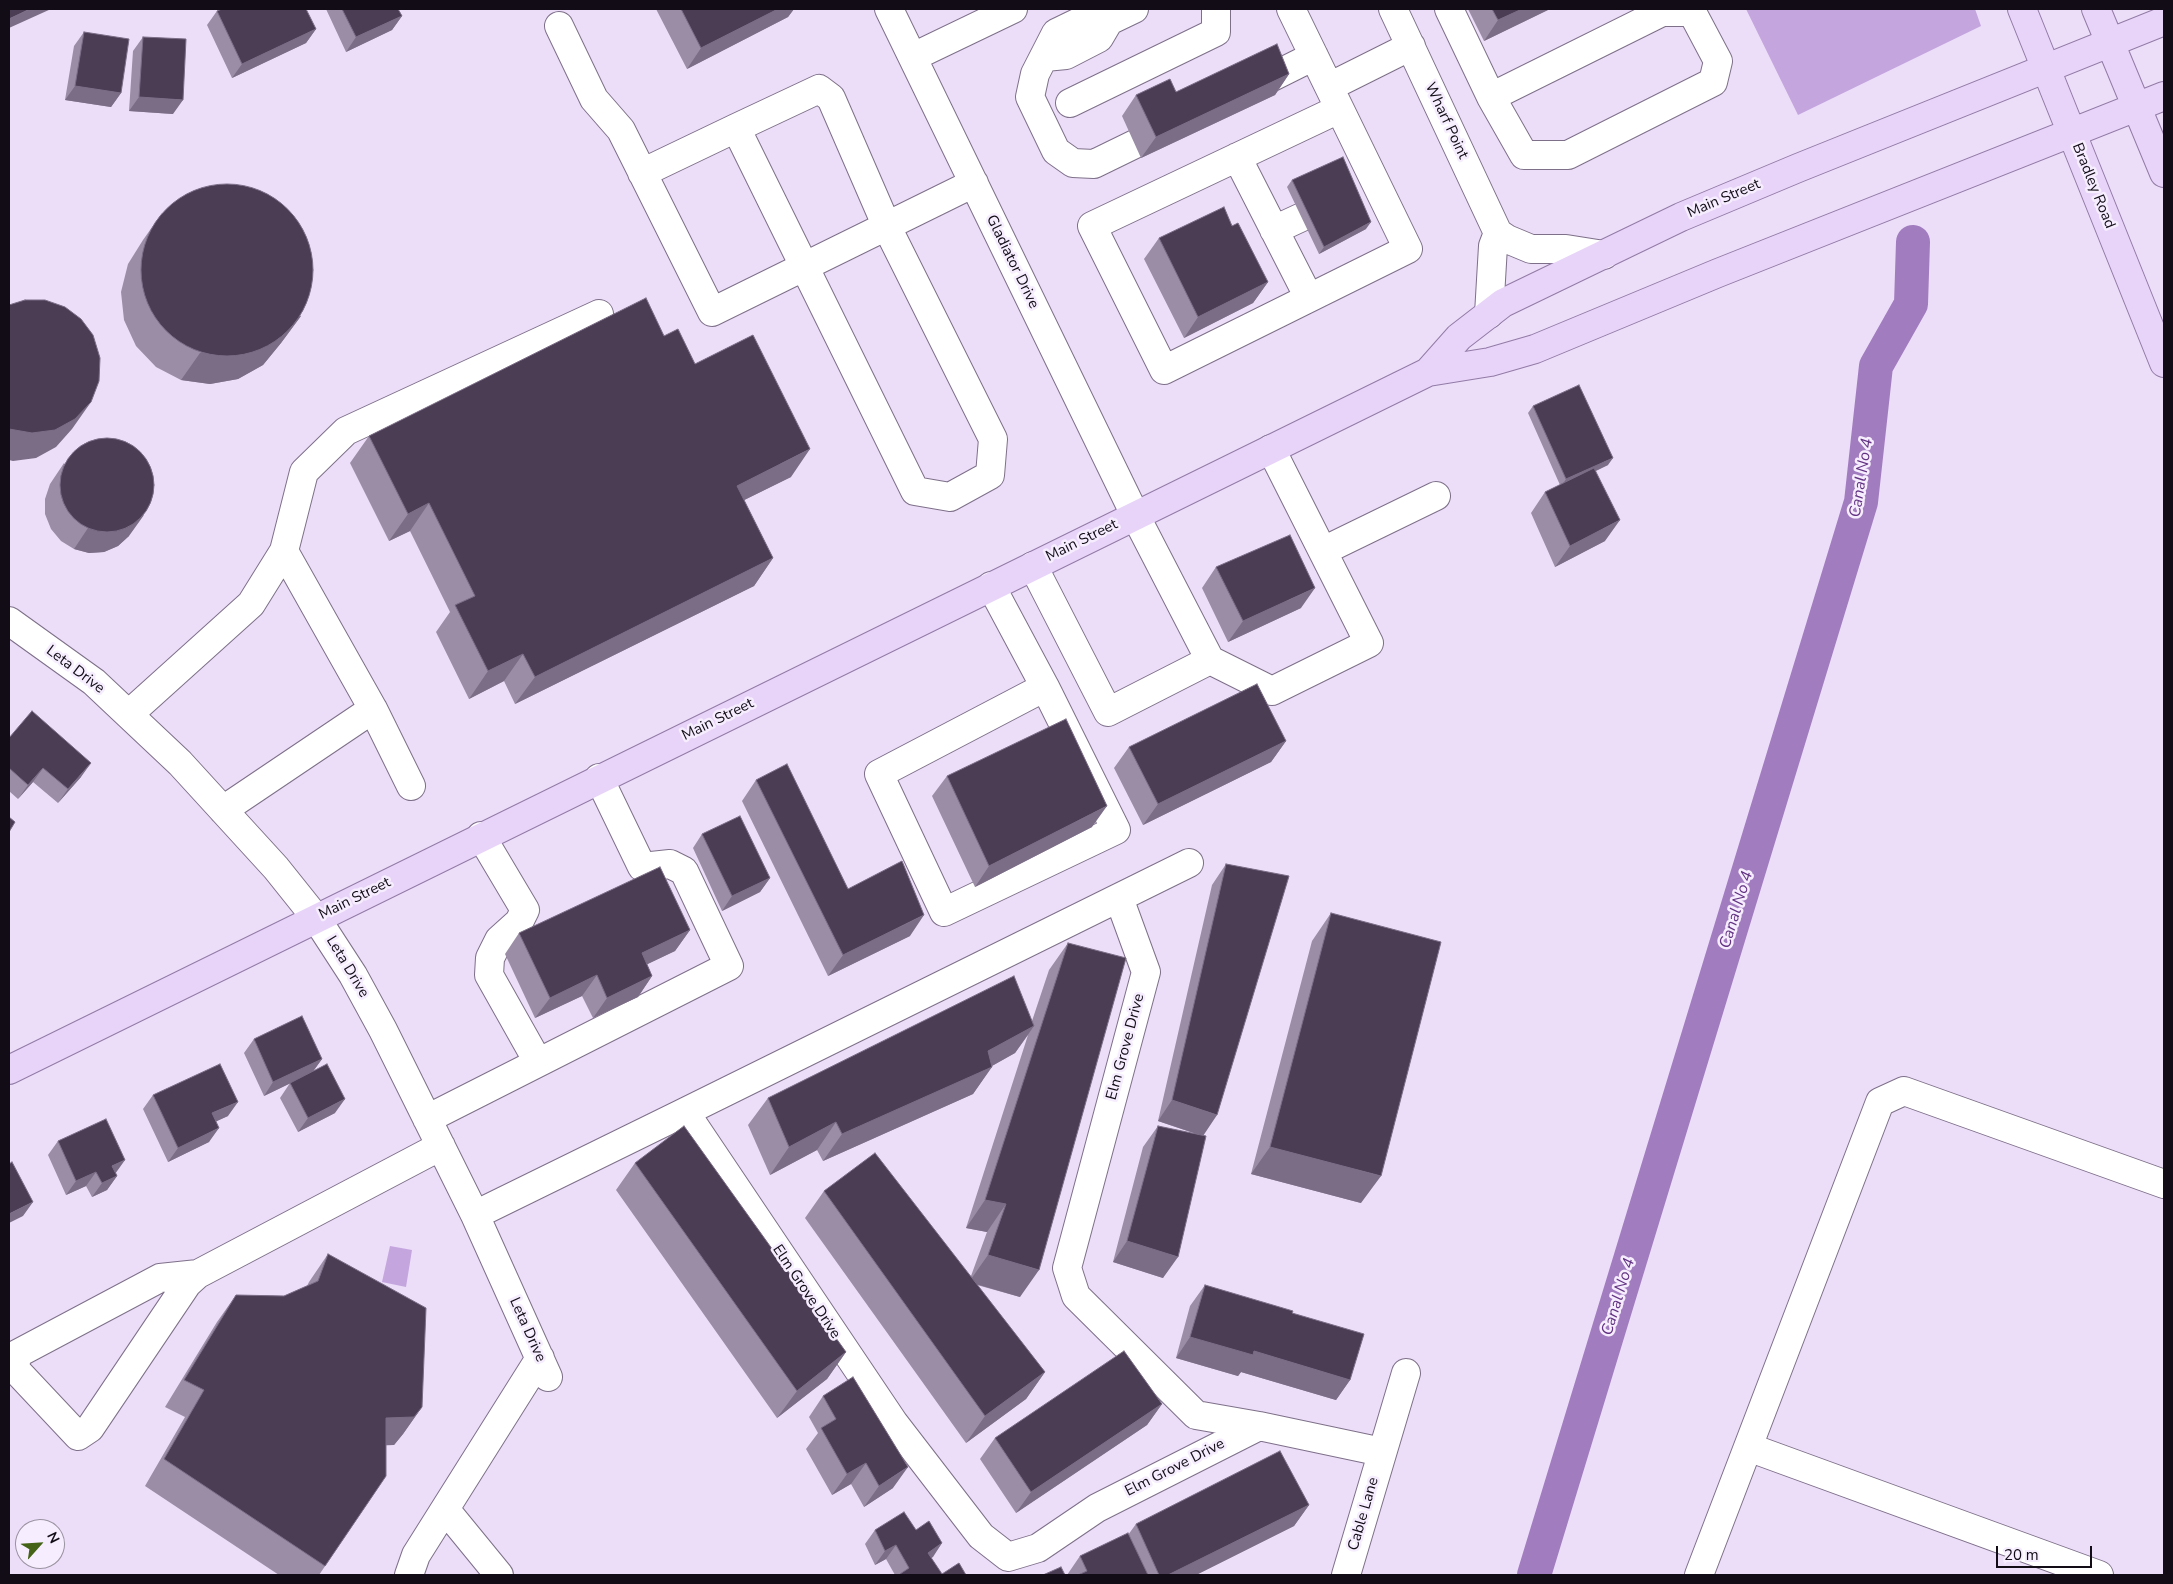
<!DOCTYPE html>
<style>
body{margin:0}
#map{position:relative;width:2173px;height:1584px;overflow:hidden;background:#ecddf9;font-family:"Nunito Sans",sans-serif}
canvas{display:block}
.frame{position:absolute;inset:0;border:10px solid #110c15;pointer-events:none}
.north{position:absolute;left:15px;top:1519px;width:50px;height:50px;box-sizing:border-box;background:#f6edfe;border:1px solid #9a93a1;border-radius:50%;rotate:64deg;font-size:14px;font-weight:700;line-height:20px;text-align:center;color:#110c15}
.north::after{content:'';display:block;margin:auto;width:18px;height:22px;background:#446317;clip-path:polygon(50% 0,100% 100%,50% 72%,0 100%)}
.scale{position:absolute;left:1996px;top:1546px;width:96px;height:22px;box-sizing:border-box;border:2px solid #110c15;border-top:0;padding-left:6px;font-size:15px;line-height:18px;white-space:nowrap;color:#110c15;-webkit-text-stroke:4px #f6edfe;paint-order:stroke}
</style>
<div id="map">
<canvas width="2173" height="1584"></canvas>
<div class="frame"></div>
<div class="north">N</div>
<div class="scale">20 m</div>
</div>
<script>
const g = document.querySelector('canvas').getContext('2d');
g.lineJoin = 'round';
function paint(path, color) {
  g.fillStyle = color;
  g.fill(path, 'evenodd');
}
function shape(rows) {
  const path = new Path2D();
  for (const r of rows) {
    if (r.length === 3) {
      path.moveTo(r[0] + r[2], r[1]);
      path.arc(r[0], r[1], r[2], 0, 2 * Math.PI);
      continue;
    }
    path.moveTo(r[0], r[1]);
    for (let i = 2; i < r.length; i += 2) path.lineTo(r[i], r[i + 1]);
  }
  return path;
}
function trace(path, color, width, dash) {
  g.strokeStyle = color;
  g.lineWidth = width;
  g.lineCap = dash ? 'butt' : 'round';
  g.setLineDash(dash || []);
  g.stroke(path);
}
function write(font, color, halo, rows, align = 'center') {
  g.font = font + ' "Nunito Sans",sans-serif';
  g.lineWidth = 5;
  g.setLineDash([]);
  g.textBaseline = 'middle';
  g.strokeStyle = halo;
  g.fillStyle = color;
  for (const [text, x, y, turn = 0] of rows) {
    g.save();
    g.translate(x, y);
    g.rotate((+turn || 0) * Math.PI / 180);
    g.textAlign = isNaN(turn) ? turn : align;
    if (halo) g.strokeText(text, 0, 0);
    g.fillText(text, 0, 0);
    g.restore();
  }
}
paint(shape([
 [1746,9,1975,9,1981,26,1798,115],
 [390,1246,412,1250,406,1287,382,1282]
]), '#c4a5de');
trace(shape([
 [1534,1575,1861,502,1876,366,1911,304,1913,242]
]), '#a17cbe', 34);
const minor = shape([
 [889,9,1135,515,1210,660,1108,712,1033,566],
 [1291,9,1329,87],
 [1393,9,1498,233],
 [1449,9,1491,97,1524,155,1568,155,1713,82,1718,61,1692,12,1662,12,1491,97],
 [1109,21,1087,18,1056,33,1035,74,1030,97,1056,151,1073,163,1094,164,1135,144],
 [559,26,594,99,621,130,712,312,974,183],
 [913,57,1013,9],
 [1045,57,1066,55,1099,38,1109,21,1134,9],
 [1268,79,1314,56],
 [1070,103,1216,32,1216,9],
 [1339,109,1092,226,1164,370,1408,249,1329,87,1411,46],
 [1237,157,1309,298],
 [642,173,736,128,819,89,831,98,887,227,993,439,990,475,950,497,915,491,736,128],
 [1274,230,1302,217],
 [1489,314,1493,246,1498,233,1507,239,1531,249,1566,249,1604,255],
 [284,551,373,709],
 [1323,551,1436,496],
 [991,586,1045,687,879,774,944,912,1116,830,1045,687],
 [9,621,94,682,180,763,276,868,316,918,353,975,383,1030,475,1215,548,1377],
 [1210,660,1272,691,1369,643,1271,449],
 [129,714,251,604,284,551,304,472,346,431,599,314],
 [223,810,373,709,411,786],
 [481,836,525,910,519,922,499,940,490,958,489,975,538,1062],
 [685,1112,1189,863],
 [427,1119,729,966,684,871,670,864,642,867,599,778],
 [475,1215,685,1112,894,1423,981,1536,1008,1557,1038,1548,1097,1508,1259,1426,1196,1415,1076,1296,1067,1268,1146,972,1119,898],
 [198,1274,160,1278,17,1354,15,1369,78,1436,90,1428,187,1284,198,1274,441,1146],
 [1259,1426,1382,1452],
 [1748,1447,2099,1575],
 [445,1509,499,1575],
 [409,1575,416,1555,540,1358],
 [1346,1575,1406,1373],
 [1699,1575,1880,1102,1904,1091,2164,1184]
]);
const major = shape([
 [2022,9,2164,363],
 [2096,9,2164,173],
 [1428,372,1459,337,1503,303,1681,217,1798,168,2164,21],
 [9,1070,1428,372,1490,362,1535,349,1718,273,2164,96]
]);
trace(minor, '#7e7089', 30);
trace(major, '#927ba6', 30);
trace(minor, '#fff', 28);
trace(major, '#e8d4f8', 28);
paint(shape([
 [326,9,398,9,402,16,392,30,346,52],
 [656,9,794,9,788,17,687,69],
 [1468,9,1550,9,1484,41],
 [217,11,316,29,306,43,232,78,207,25],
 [84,32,121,93,111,107,65,100,74,46],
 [143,37,173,114,129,111,133,51],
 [1289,74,1275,95,1141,158,1122,116,1136,95,1176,92],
 [1292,180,1366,229,1319,254,1287,187],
 [162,213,301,316,281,343,263,365,238,379,210,384,181,380,156,367,136,346,124,320,121,292,128,264,143,240],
 [1159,238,1268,282,1253,303,1184,338,1144,259],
 [664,336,695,364,791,477,744,500,773,558,754,586,515,704,504,681,469,699,436,632,450,612,410,531,389,541,350,463,369,436],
 [1533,406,1608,465,1596,471,1605,541,1555,567,1531,513,1545,492,1560,485,1528,413],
 [64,463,129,536,118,546,104,552,89,553,74,549,61,541,51,529,45,514,45,499,50,484],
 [1216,567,1301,608,1228,642,1202,588],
 [9,738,81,777,58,803,33,782,18,799,9,791],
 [1286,741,1271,762,1143,825,1114,768,1129,747],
 [947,776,1092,827,975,887,932,796],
 [756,780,848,889,910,936,828,976,742,801],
 [702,834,770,878,760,892,722,911,693,848],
 [1226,864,1203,1136,1163,1278,1113,1262,1143,1147,1158,1126,1199,1135,1158,1121,1212,885],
 [1331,913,1361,1203,1251,1174,1312,941],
 [690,930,675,951,647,964,652,976,638,997,593,1018,582,996,535,1018,505,954,519,933],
 [1068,943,1020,1297,977,1285,1045,1372,1026,1399,966,1443,805,1218,824,1191,971,1276,987,1232,966,1228,1028,1035,1015,1053,992,1066,973,1094,823,1161,817,1150,770,1175,748,1125,768,1098,1032,1021,1049,970],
 [254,1039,322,1059,313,1071,335,1113,298,1132,280,1098,290,1083,264,1096,244,1053],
 [153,1095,228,1116,216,1121,209,1142,168,1162,143,1109],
 [58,1141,116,1173,117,1176,107,1190,92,1197,86,1186,66,1195,48,1155],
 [635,1163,846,1352,827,1379,777,1418,616,1190],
 [328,1254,422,1407,403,1434,394,1445,386,1445,386,1476,319,1575,279,1575,145,1486,185,1417,165,1407,217,1322,236,1295,284,1296,307,1286,309,1282],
 [1205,1285,1292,1313,1350,1380,1336,1400,1241,1372,1238,1376,1176,1358,1190,1306],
 [823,1396,893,1488,864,1507,851,1484,832,1495,806,1449,818,1433,809,1417],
 [1162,1404,1147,1425,1016,1513,980,1459,995,1438],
 [1309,1505,1294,1526,1196,1575,1067,1575,1080,1556,1128,1535,1136,1524],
 [875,1530,916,1530,942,1543,931,1558,942,1574,966,1575,895,1575,886,1559,875,1565,865,1544]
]), '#9b8da6');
paint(shape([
 [30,9,51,9,9,28,9,19],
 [778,9,794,9,788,17,687,69,701,48],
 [1522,9,1550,9,1484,41,1498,20],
 [402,16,392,30,346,52,356,37],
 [316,29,306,43,232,78,242,64],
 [1289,74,1275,95,1141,158,1156,137],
 [75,86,121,93,111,107,65,100],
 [139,97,183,100,173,114,129,111],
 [1371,222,1366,229,1319,254,1324,247],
 [1268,282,1253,303,1184,338,1198,317],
 [301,316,281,343,263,365,238,379,210,384,181,380,200,353],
 [91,402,72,429,56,447,36,458,13,461,9,460,9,430,10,429],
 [810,449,791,477,718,513,737,486],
 [1613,458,1608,465,1561,487,1566,479],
 [429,503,410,531,389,541,408,514],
 [144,515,129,536,118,546,104,552,89,553,74,549,88,528],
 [1620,520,1605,541,1555,567,1570,546],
 [773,558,754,586,515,704,535,677],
 [1315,588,1301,608,1228,642,1243,621],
 [523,654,504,681,469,699,488,671],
 [1286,741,1271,762,1143,825,1158,804],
 [91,763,81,777,58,803,68,789],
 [43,768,33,782,18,799,28,785],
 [1107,806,1092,827,975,887,989,866],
 [770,878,760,892,722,911,732,896],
 [924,915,910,936,828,976,843,955],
 [690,930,675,951,627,974,642,953],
 [597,975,582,996,535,1018,550,998],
 [652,976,638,997,593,1018,607,998],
 [1034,1026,1015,1053,981,1072,992,1067,973,1094,823,1161,842,1134,988,1051],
 [322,1059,312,1073,264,1096,273,1082],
 [345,1099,335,1113,298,1132,308,1118],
 [1172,1100,1217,1115,1203,1136,1158,1121],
 [238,1102,228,1116,202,1128,212,1113],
 [836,1122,817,1150,770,1175,789,1147],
 [219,1128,209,1142,168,1162,178,1148],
 [1270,1147,1381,1176,1361,1203,1251,1174],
 [125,1160,115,1174,112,1166],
 [96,1172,86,1186,66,1195,76,1181],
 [117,1176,107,1190,92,1197,102,1183],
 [985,1200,1006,1204,987,1232,966,1228],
 [33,1202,23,1216,9,1223,9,1214],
 [1127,1241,1178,1257,1163,1278,1113,1262],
 [988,1255,1039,1270,1020,1297,969,1282],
 [1190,1337,1254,1351,1350,1380,1336,1400,1241,1372,1238,1376,1176,1358],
 [846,1352,827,1379,777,1418,797,1391],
 [1045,1372,1026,1399,966,1443,985,1416],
 [1162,1404,1147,1425,1016,1513,1031,1492],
 [422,1407,403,1434,394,1445,367,1446,386,1418],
 [866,1463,851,1484,832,1495,847,1474],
 [908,1467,893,1488,864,1507,879,1486],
 [1309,1505,1294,1526,1196,1575,1168,1575],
 [942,1543,933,1557,918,1567,928,1553],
 [896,1545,886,1559,875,1565,885,1551]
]), '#7b6d86');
const building = shape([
 [9,9,30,9,9,19,9,9],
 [222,9,306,9,316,29,242,64,217,11,222,9],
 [342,9,398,9,402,16,356,37,342,9],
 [681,9,778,9,701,48,681,9],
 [1492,9,1522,9,1498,20,1492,9],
 [84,32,129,39,121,93,75,86,84,32],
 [143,37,186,39,183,100,139,97,143,37],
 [1277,44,1289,74,1156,137,1136,95,1170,79,1176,92,1277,44],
 [1343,157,1371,222,1324,247,1292,180,1343,157],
 [227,270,86],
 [1224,207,1232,226,1238,223,1268,282,1198,317,1159,238,1224,207],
 [646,298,664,336,678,329,695,364,753,335,810,449,737,486,773,558,535,677,523,654,488,671,455,605,475,596,429,503,408,514,369,436,646,298],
 [25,300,45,300,65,307,81,319,93,335,100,358,99,381,91,402,75,419,55,430,32,433,9,429,9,305,25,300],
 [1579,385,1613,458,1566,479,1533,406,1579,385],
 [107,485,47],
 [1594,468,1620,520,1570,546,1545,492,1594,468],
 [1290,535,1315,588,1243,621,1216,567,1290,535],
 [1257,684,1286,741,1158,804,1129,747,1257,684],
 [32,711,91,763,68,789,43,768,28,785,9,768,9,738,32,711],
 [1066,719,1107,806,989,866,947,776,1066,719],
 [787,764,848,889,902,861,924,915,843,955,756,780,787,764],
 [740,816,770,878,732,896,702,834,740,816],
 [9,817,15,822,9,832,9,817],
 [1226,864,1289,876,1217,1115,1172,1100,1226,864],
 [660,867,690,930,642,953,652,976,607,998,597,975,550,998,519,933,660,867],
 [1331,913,1441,942,1381,1176,1270,1147,1331,913],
 [1068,943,1126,958,1039,1270,988,1255,1006,1204,985,1200,1068,943],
 [1014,976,1034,1026,988,1051,992,1067,842,1134,836,1122,789,1147,768,1098,1014,976],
 [302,1016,322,1059,273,1082,254,1039,302,1016],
 [220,1064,238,1102,212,1113,219,1128,178,1148,153,1095,220,1064],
 [327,1064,345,1099,308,1118,290,1083,327,1064],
 [106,1119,125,1160,112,1166,117,1176,102,1183,96,1172,76,1181,58,1141,106,1119],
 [684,1126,846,1352,797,1391,635,1163,684,1126],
 [1158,1126,1206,1136,1178,1257,1127,1241,1158,1126],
 [875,1153,1045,1372,985,1416,824,1191,875,1153],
 [12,1162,33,1202,9,1214,9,1164,12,1162],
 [328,1254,426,1308,422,1407,414,1417,386,1418,386,1476,325,1566,164,1459,204,1390,184,1380,236,1295,284,1296,318,1281,328,1254],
 [1205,1285,1293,1311,1292,1313,1364,1334,1350,1380,1254,1351,1253,1355,1190,1337,1205,1285],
 [1124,1351,1162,1404,1031,1492,995,1438,1124,1351],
 [853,1377,908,1467,879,1486,866,1463,847,1474,821,1428,836,1419,823,1396,853,1377],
 [1280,1451,1309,1505,1168,1575,1159,1575,1136,1524,1280,1451],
 [904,1512,916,1530,929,1521,942,1543,928,1553,942,1574,959,1563,966,1575,901,1575,900,1574,909,1568,896,1545,885,1551,875,1530,904,1512],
 [1128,1533,1148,1575,1078,1575,1087,1571,1080,1556,1128,1533],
 [1061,1567,1065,1575,1043,1575,1061,1567]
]);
paint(building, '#4a3d54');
trace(building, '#7b6d86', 1);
write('15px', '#110c15', '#f6edfe', [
 ["Wharf Point",1446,121,65],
 ["Bradley Road",2093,186,68],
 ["Main Street",1724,199,-23],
 ["Gladiator Drive",1012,262,64],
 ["Main Street",1082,541,-26],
 ["Leta Drive",75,670,37],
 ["Main Street",718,720,-26],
 ["Main Street",355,899,-26],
 ["Leta Drive",347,967,59],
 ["Elm Grove Drive",1126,1047,-75],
 ["Elm Grove Drive",806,1292,56],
 ["Leta Drive",527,1330,66],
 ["Elm Grove Drive",1175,1468,-27],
 ["Cable Lane",1364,1514,-74]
]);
write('italic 16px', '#633383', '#f6edfe', [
 ["Canal No 4",1862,478,-81],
 ["Canal No 4",1737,910,-73],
 ["Canal No 4",1619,1297,-73]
]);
</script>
